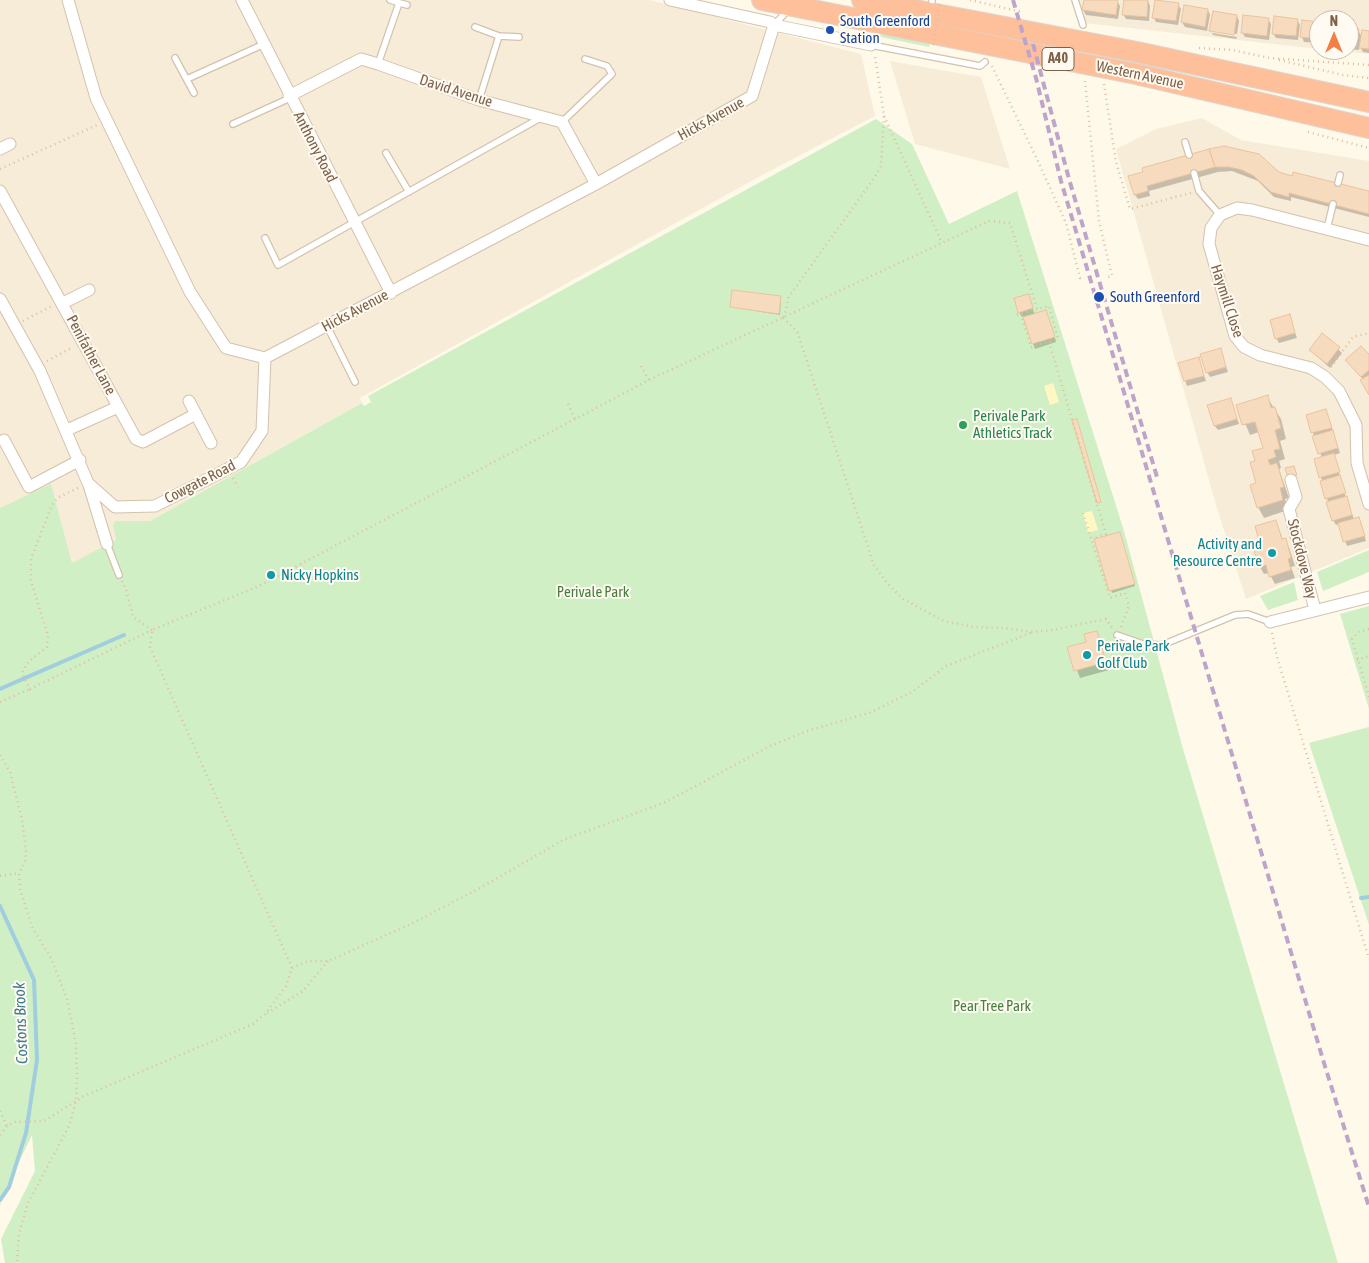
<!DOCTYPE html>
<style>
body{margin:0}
#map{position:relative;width:1369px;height:1263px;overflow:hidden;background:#fef9e9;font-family:"Asap Condensed",sans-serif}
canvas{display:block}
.north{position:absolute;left:1309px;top:10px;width:50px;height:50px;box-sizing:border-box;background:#fffbf2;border:1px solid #cbbdae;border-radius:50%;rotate:0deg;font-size:14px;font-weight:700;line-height:20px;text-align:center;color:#7d6149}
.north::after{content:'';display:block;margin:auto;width:18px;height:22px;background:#f47e43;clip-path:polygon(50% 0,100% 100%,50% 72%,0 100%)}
</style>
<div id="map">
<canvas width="1369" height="1263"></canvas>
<div class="north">N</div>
</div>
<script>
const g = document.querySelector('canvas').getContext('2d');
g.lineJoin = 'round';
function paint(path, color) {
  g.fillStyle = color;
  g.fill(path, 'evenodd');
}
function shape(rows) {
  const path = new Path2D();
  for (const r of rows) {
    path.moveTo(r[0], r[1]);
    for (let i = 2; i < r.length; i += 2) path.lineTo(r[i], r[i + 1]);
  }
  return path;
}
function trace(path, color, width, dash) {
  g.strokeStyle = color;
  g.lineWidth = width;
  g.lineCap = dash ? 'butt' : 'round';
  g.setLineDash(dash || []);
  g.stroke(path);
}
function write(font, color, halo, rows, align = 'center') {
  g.font = font + ' "Asap Condensed",sans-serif';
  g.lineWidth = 4;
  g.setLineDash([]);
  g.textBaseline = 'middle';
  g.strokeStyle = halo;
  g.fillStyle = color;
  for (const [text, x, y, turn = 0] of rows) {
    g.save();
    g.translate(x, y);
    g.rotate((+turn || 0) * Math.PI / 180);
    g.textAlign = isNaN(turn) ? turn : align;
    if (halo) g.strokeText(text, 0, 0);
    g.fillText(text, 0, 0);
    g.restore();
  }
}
paint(shape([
 [0,0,650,0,861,54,875,116,764,174,360,398,362,403,150,521,113,526,116,540,72,564,51,485,0,508],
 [1077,0,1369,0,1369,54,1332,50,1349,50,1349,20,1319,20,1319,49,1085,23],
 [890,61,981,77,1010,169,915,144],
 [1202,118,1241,140,1369,161,1369,548,1246,599,1216,505,1116,149,1156,129]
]), '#f7ecd7');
paint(shape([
 [861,33,890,35,930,43,929,47],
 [876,119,912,144,949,224,1017,191,1124,531,1183,749,1338,1263,5,1263,1,1239,35,1171,32,1135,2,1197,0,1206,0,508,51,484,72,563,116,540,113,526,115,521,150,521,362,403,364,406,371,402,368,396],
 [1369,550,1369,572,1323,591,1317,572],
 [1294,582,1298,600,1268,610,1260,596],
 [1369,606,1369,709,1340,614],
 [1369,727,1369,925,1309,743]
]), '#d1efc5');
paint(shape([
 [1053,383,1059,402,1050,405,1044,386],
 [1092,511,1098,530,1088,533,1083,513]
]), '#fff8c3');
paint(shape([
 [1085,0,1117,1,1120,6,1118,19,1086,15,1083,10],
 [1125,0,1148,1,1150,6,1149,21,1126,19,1123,14],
 [1178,4,1181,9,1178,25,1156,22,1154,18],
 [1208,10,1210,15,1207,31,1185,27,1182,22],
 [1237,16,1239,21,1237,34,1212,30,1212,33,1237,37,1236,39,1213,35,1211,31],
 [1268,19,1271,24,1269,40,1245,37,1242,32],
 [1297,20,1300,25,1298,40,1276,38,1273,33],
 [1319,23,1319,43,1304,42,1302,37],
 [1349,29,1358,30,1362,37,1369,33,1369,53,1363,52,1359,45,1359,50,1349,49],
 [1224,147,1279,173,1369,193,1369,217,1291,197,1291,201,1274,197,1258,181,1232,171,1218,172,1149,191,1150,196,1138,199,1135,195,1130,177],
 [1028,295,1035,315,1045,311,1056,342,1035,349,1024,316,1022,317,1019,312],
 [781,297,780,315,731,307],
 [1289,316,1297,338,1279,343,1276,338],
 [1322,334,1342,353,1330,368,1310,350],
 [1220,350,1228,372,1210,377,1207,372],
 [1369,356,1369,393,1363,379,1350,365],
 [1198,359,1206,381,1187,386,1180,364],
 [1267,397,1281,419,1286,439,1280,441,1285,459,1279,461,1281,468,1279,469,1289,498,1285,499,1288,510,1264,518,1258,507,1257,462,1264,449,1259,432,1250,435,1238,406],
 [1230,399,1239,424,1218,430,1215,426],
 [1326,411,1340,453,1334,455,1346,498,1354,519,1358,518,1361,523,1366,541,1347,546,1339,524,1336,525,1333,520,1321,477,1322,458,1307,416],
 [1276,521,1283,540,1289,547,1295,566,1291,567,1295,578,1275,584,1269,573,1264,574,1260,567,1262,546],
 [1120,535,1135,586,1112,593,1096,540],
 [1097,632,1109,670,1080,678,1069,648,1087,643]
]), '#0003');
trace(shape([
 [0,689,124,635],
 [1361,898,1369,897],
 [0,906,34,980,37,1060,26,1133,9,1187,0,1200]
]), '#a0cede', 4);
const building = shape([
 [1084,0,1118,0,1116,15,1082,10,1084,0],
 [1124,0,1148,0,1147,17,1122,15,1124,0],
 [1155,0,1179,3,1176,21,1152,18,1155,0],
 [1184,5,1208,9,1205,27,1181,22,1184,5],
 [1213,11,1237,15,1234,35,1209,31,1213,11],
 [1243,15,1269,18,1267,36,1241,33,1243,15],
 [1274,16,1298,19,1296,36,1272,34,1274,16],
 [1302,20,1319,22,1319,39,1300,37,1302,20],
 [1349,28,1359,29,1356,46,1349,45,1349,28],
 [1362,30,1369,31,1369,49,1359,48,1362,30],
 [1224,146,1259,154,1279,172,1292,176,1293,172,1369,191,1369,214,1289,193,1289,197,1271,192,1254,176,1242,170,1229,167,1215,167,1209,149,1224,146],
 [1209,149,1215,167,1147,186,1148,191,1134,195,1128,176,1143,172,1142,168,1209,149],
 [732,290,781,296,779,314,730,307,732,290],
 [1029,294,1033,308,1018,313,1014,298,1029,294],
 [1046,310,1055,337,1032,344,1023,317,1046,310],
 [1290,314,1295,333,1275,339,1270,320,1290,314],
 [1322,333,1340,347,1327,364,1309,350,1322,333],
 [1361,346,1369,354,1369,370,1361,377,1345,360,1361,346],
 [1221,348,1226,367,1206,373,1200,354,1221,348],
 [1199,357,1204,376,1184,381,1178,363,1199,357],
 [1369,375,1369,395,1360,380,1369,375],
 [1268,395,1271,408,1275,407,1281,428,1275,430,1280,449,1274,450,1276,457,1268,460,1270,465,1277,463,1284,487,1280,488,1283,500,1257,508,1250,485,1256,483,1250,462,1255,461,1252,451,1263,448,1255,422,1242,425,1236,405,1268,395],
 [1231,398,1237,419,1214,426,1207,405,1231,398],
 [1326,409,1332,428,1311,433,1306,415,1326,409],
 [1077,419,1101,502,1097,503,1072,420,1077,419],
 [1333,430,1338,448,1318,454,1312,436,1333,430],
 [1334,453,1340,472,1319,478,1314,459,1334,453],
 [1294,466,1297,475,1288,478,1285,468,1294,466],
 [1340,475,1346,493,1325,499,1320,481,1340,475],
 [1347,496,1352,515,1332,521,1326,502,1347,496],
 [1359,517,1365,536,1343,542,1338,523,1359,517],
 [1276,520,1282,539,1286,538,1291,558,1288,559,1291,570,1269,577,1266,565,1259,567,1253,547,1260,545,1255,526,1276,520],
 [1120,532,1135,584,1109,591,1094,539,1120,532],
 [1097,631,1106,662,1074,671,1067,647,1086,642,1084,634,1097,631]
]);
paint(building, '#f7dbbe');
trace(building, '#ecc39c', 1);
const lane = shape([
 [390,0,407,5],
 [1075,0,1083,25],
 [932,1,932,0],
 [774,25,788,10],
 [475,27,499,36,519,37],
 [871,45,980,66,985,62],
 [175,58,194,93],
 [378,64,399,3],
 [187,79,262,45],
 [479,100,499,36],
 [562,122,612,74,607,66,585,59],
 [233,124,290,98],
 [1185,142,1189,155],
 [386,153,409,192],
 [1194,173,1199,191,1220,215],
 [1338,183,1340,175],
 [1327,229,1333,204],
 [265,238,278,265,542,117],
 [327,326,355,382],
 [107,544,119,575],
 [1117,635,1143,644,1162,645,1235,615,1248,614,1270,622]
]);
const street = shape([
 [68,0,96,98,190,292,226,348,265,358,596,184,752,96,774,25],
 [242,0,391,293],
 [670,0,770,22,774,25,871,45],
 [289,96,361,59,378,64,479,100,562,122,596,184],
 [0,149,10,144],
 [0,191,136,439,143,442,196,414],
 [1369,240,1252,210,1237,208,1220,215,1211,228,1209,244,1235,336,1244,347,1260,355,1311,368,1325,377,1339,391,1356,425,1357,463,1369,504],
 [0,299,40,371,88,483,115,507,155,506,241,462,262,431,265,358],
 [63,303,89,290],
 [189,401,211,443],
 [67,430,118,407],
 [4,440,29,487,80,460],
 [1291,480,1296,497,1289,509,1315,610],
 [89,485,107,544],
 [1270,622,1369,597]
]);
const highway = shape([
 [762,0,1136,74,1369,128],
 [862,0,1137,52,1369,102]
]);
trace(lane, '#d3c2ad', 8);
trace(street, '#d3c2ad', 13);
trace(highway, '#ddd6d0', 22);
trace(shape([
 [970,0,1022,12],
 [1199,48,1232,50,1270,58,1369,65],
 [1279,60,1343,75,1369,78],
 [992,66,1037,159,1066,223,1080,278,1083,278],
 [1085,81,1099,221,1112,276,1105,278],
 [1104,84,1116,162,1130,209,1191,193],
 [884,116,942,243],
 [1308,132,1369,148],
 [0,169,97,125],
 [1021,314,1031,347],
 [1017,315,1037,309],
 [783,317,786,311,788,298,874,178,881,166,884,116,875,56],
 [783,318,797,331,874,565,887,583,903,599,944,621,974,627,1004,628,1033,632,1053,630,1106,619,1112,628],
 [23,321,52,306],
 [1049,342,1106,534,1092,538],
 [47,361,73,347],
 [641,366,649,380],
 [1331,367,1353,337,1369,333],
 [568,404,575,419],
 [233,478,238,487],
 [78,488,57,498,52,505,31,559,31,581,48,636,47,647,28,662,22,673,30,689,152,630],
 [1083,513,1110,598,1125,593,1129,606,1121,627],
 [122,581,126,589,133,617,152,630],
 [1369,629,1358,632,1352,639,1369,697],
 [1272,633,1277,657,1369,959],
 [1357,660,1369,656],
 [0,702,30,689],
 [0,755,10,772,22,819,26,851,25,862,19,873,20,889,32,927,51,958,67,999,76,1044,77,1076,76,1100,70,1124,28,1203,19,1233,17,1263],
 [0,876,19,873],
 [292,968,308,961,328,961,409,925,482,887,563,840,666,802,770,746,807,731,869,713,912,692,946,666,1033,632],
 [267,1013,303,991,328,961],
 [0,1111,7,1126],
 [0,1135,7,1126,15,1122,44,1121,84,1096,253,1024,265,1014,286,986,292,968,150,647,152,630,259,586,649,380,989,221,1010,223,1037,309,1049,306,1058,339,1030,348]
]), '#ddbea0', 2.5, [1, 4]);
trace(lane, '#fff', 5.5);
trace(street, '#fff', 11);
trace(highway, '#fec09b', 20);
trace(shape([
 [1013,0,1036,78,1061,181,1324,1063,1369,1207],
 [1033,44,1069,179,1157,477]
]), '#bea4cb', 4, [8, 5]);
trace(shape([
 [933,45,940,3]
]), '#ddbea0', 2.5, [1, 4]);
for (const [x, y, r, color] of [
 [830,30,5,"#1a4fb4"],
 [1099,297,6,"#1a4fb4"],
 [963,425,5,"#2e9e5b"],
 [1272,553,5,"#0f9aa8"],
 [271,575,5,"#0f9aa8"],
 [1087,655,5,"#0f9aa8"]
]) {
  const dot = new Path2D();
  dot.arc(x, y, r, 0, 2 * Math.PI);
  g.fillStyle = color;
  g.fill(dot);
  trace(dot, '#fffbf2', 2);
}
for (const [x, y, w] of [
 [1058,59,32]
]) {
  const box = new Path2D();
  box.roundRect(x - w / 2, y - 11.5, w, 23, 4);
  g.fillStyle = '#fffbf2';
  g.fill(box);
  trace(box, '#7d6149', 1);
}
write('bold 14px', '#7d6149', null, [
 ["A40",1058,59]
]);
write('15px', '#164399', '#fffbf2', [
 ["South Greenford",840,21],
 ["Station",840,38],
 ["South Greenford",1110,297]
], 'left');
write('15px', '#7d6149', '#fffbf2', [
 ["Western Avenue",1140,75,12],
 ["David Avenue",456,91,18],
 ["Hicks Avenue",711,119,-29],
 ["Anthony Road",315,147,63],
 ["Haymill Close",1227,301,72],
 ["Hicks Avenue",355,311,-28],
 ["Penifather Lane",91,355,62],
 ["Cowgate Road",200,482,-27],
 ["Stockdove Way",1302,559,76]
]);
write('15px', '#27864d', '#fffbf2', [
 ["Perivale Park",973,416],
 ["Athletics Track",973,433]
], 'left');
write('15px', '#0d838f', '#fffbf2', [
 ["Activity and",1262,544,"right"],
 ["Resource Centre",1262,561,"right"],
 ["Nicky Hopkins",281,575],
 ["Perivale Park",1097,646],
 ["Golf Club",1097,663]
], 'left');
write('15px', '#487e3c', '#fffbf2', [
 ["Perivale Park",593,592],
 ["Pear Tree Park",992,1006]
]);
write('italic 16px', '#407b92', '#fffbf2', [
 ["Costons Brook",21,1023,-92]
]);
</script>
